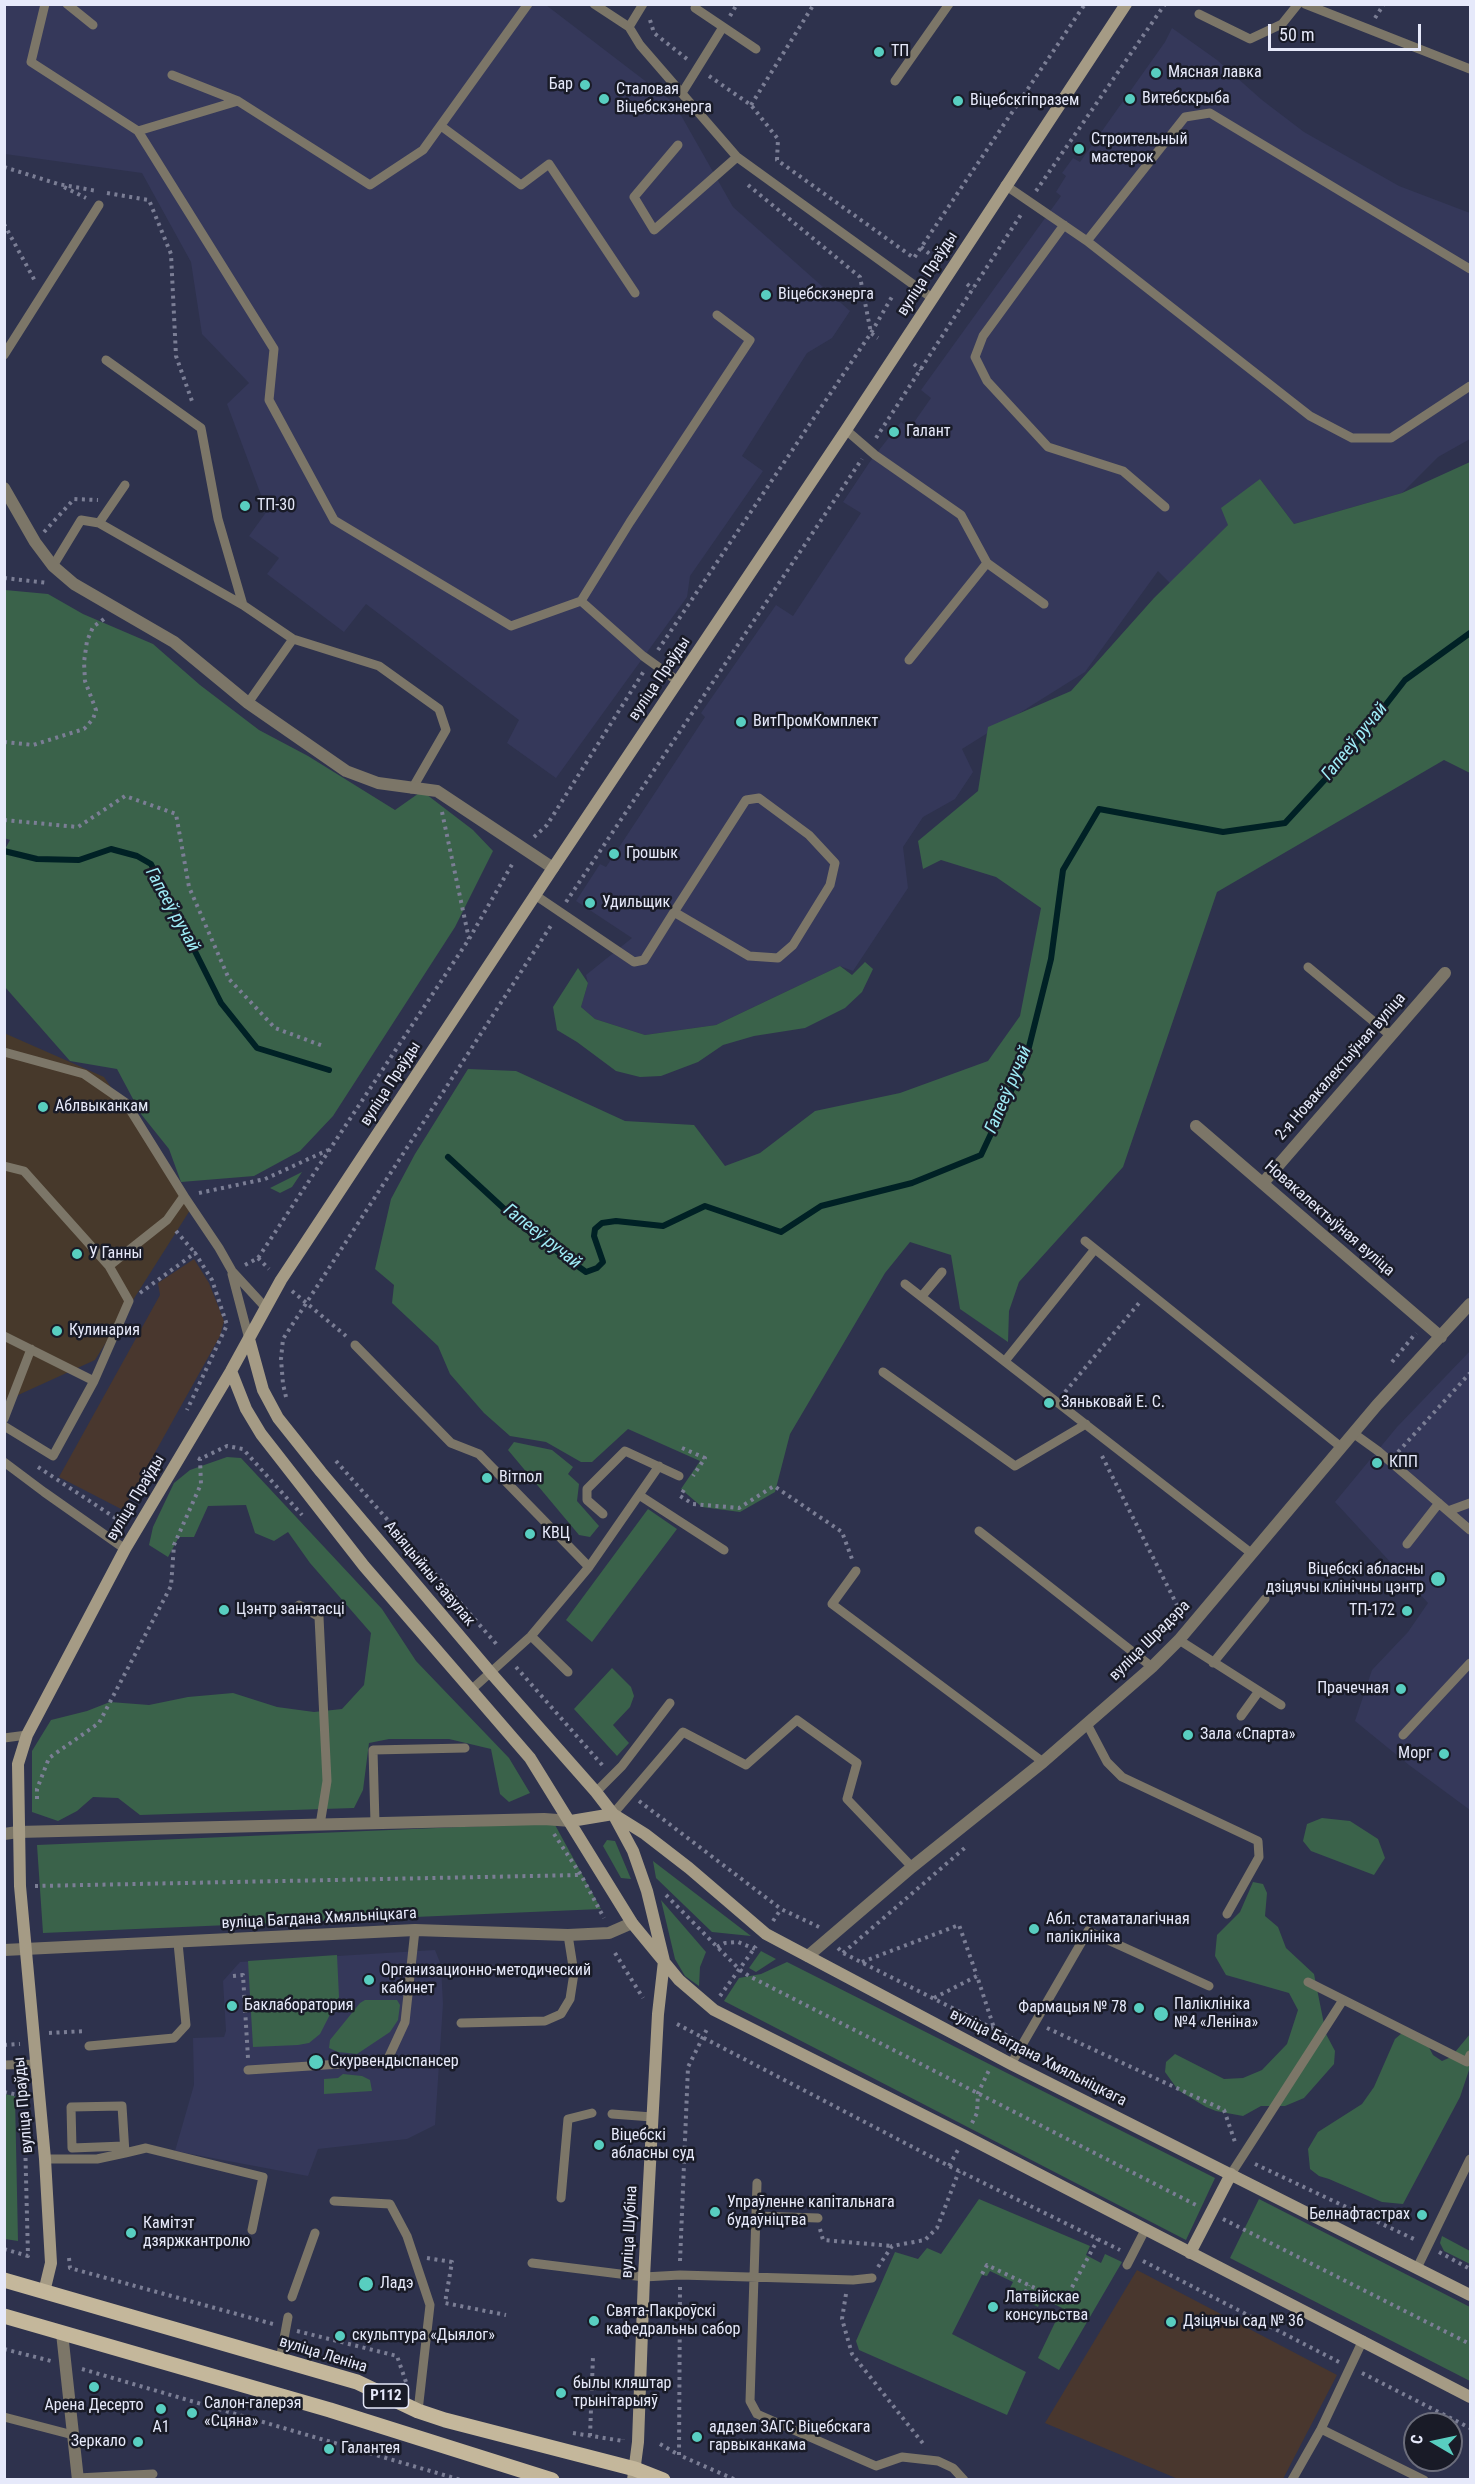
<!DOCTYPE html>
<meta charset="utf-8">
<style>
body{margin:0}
#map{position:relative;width:1475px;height:2484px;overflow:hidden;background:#2e324d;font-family:"Roboto Condensed",sans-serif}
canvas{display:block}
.frame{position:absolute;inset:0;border:6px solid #e6e9fa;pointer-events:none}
.north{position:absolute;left:1403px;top:2412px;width:60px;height:60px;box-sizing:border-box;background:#191b27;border:2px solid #6b6d7b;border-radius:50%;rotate:279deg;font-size:16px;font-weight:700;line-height:24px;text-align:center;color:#e6e9fa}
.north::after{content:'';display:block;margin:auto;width:21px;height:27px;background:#58cec0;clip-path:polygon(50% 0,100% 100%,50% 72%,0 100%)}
.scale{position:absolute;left:1268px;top:24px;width:153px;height:27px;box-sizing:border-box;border:3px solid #e6e9fa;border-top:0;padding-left:8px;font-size:18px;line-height:21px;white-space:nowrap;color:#e6e9fa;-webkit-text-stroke:4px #191b27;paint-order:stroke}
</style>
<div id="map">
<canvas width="1475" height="2484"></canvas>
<div class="frame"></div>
<div class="north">С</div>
<div class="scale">50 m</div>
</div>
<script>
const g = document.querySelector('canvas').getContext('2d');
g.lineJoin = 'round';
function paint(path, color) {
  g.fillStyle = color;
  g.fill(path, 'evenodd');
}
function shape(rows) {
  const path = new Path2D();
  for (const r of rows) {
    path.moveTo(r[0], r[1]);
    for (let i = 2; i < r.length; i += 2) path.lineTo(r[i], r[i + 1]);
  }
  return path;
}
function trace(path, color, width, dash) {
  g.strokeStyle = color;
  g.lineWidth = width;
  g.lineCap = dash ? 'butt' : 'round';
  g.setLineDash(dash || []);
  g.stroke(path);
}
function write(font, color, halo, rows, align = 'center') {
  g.font = font + ' "Roboto Condensed",sans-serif';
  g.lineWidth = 5;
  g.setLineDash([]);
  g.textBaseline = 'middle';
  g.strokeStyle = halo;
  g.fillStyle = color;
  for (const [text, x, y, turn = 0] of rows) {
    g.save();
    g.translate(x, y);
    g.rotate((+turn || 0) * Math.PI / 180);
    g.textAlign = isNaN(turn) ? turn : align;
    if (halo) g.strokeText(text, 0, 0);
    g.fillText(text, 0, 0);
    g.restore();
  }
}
paint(shape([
 [4,1033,104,1077,192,1207,95,1360,5,1401]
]), '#47392b');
paint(shape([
 [5,5,546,5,674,103,733,207,850,311,832,338,807,353,742,456,763,471,690,576,687,597,556,778,507,743,519,720,366,604,344,632,267,574,279,558,249,536,267,511,227,404,249,383,202,334,191,262,142,173,5,154],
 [1172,28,1217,60,1262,100,1304,132,1399,186,1470,213,1470,439,1438,457,1402,493,1294,524,1260,479,1228,525,1170,583,1158,571,1085,672,962,749,973,772,955,799,923,817,903,847,908,888,853,971,840,966,716,1025,645,1035,595,1019,581,1007,588,983,586,975,632,938,576,901,600,864,606,867,705,717,701,713,776,605,793,616,861,513,843,502,869,463,901,422,910,428,931,398,921,390,1061,196,1056,192,1066,176,1062,173,1073,158,1080,162,1165,42],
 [1470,1351,1470,1810,1409,1765,1355,1721,1372,1670,1408,1632,1428,1603,1335,1502,1397,1427],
 [435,1950,441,1965,443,2004,435,2125,407,2139,318,2149,308,2176,175,2151,194,2085,193,2038,224,2037,226,2031,223,1981,240,1962]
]), '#35385a');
paint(shape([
 [194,1259,209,1283,224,1321,220,1336,123,1510,59,1477,160,1295,158,1283],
 [1137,2270,1337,2375,1283,2479,1178,2479,1045,2423]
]), '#49372e');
paint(shape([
 [1470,462,1470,773,1444,760,1217,892,1123,1167,1019,1282,1009,1311,1008,1342,960,1309,951,1255,910,1242,885,1273,790,1434,775,1492,740,1512,702,1507,681,1489,700,1461,628,1429,592,1462,581,1462,546,1442,510,1436,484,1413,450,1374,438,1346,392,1303,394,1285,375,1269,391,1199,415,1154,468,1069,516,1071,625,1121,694,1125,725,1166,760,1153,815,1111,900,1093,988,1061,1020,1016,1041,908,996,877,941,860,923,869,918,841,978,791,988,727,1071,691,1154,598,1228,525,1221,508,1260,479,1294,524,1402,493],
 [5,590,48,594,83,614,153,644,200,685,259,730,308,756,395,810,422,791,473,830,493,851,455,927,333,1116,300,1151,254,1176,181,1182,169,1149,141,1114,117,1069,70,1061,5,987,4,851,10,840,4,838],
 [865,962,873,969,862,992,845,1008,805,1028,754,1036,723,1045,698,1062,661,1076,640,1077,616,1071,577,1042,557,1030,553,1007,578,968,588,983,581,1007,595,1019,645,1035,716,1025,840,966,852,975],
 [302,1172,292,1187,280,1193,270,1188],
 [514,1442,552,1450,573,1467,568,1474,579,1484,577,1501,599,1526,590,1537,579,1535,508,1450],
 [227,1457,241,1458,382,1609,416,1661,509,1758,530,1793,509,1802,500,1794,491,1749,449,1739,389,1739,369,1743,363,1790,354,1808,140,1815,118,1798,93,1797,77,1811,58,1821,32,1812,32,1751,51,1720,87,1711,110,1702,149,1705,188,1697,233,1693,277,1707,314,1712,342,1709,364,1685,371,1633,310,1563,288,1532,274,1541,255,1533,246,1505,208,1506,194,1537,179,1537,168,1557,149,1545,153,1527,174,1483,190,1470],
 [648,1509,677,1529,592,1642,566,1620],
 [612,1668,631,1687,634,1696,630,1707,613,1725,629,1743,617,1756,574,1709],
 [1322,1818,1350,1821,1378,1839,1385,1858,1374,1875,1311,1851,1303,1841,1307,1824],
 [554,1823,601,1909,43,1933,37,1845],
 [607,1840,615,1841,631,1879,621,1878,603,1846],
 [653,1861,751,1936,712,1932,656,1878],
 [1253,1882,1263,1884,1267,1893,1265,1916,1278,1927,1286,1948,1314,1974,1326,2034,1335,2051,1334,2064,1304,2098,1285,2106,1261,2106,1243,2116,1216,2111,1206,2107,1178,2090,1165,2072,1166,2062,1175,2054,1224,2079,1243,2078,1262,2070,1287,2044,1298,2010,1289,1993,1226,1975,1215,1956,1217,1935,1240,1912],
 [661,1900,706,1952,700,1967,699,1986,685,1976,675,1959],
 [761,1951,776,1959,756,1972,749,1968],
 [337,1955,339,1997,320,2034,309,2043,298,2045,253,2047,248,1961],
 [787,1962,1215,2178,1186,2240,724,2001,739,1978,761,1974],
 [365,2000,397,2000,400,2005,398,2020,390,2032,357,2054,338,2052,329,2048,330,2040,360,2003],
 [1402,2033,1423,2036,1433,2055,1442,2061,1451,2057,1470,2034,1470,2067,1460,2097,1403,2204,1382,2202,1329,2179,1319,2176,1310,2169,1308,2149,1318,2132,1362,2104,1374,2087,1395,2039],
 [343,2074,362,2076,370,2080,372,2091,324,2094,324,2079,338,2078],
 [4,2094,15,2096,18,2241,5,2239],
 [979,2199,1090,2246,1086,2255,1101,2263,1105,2254,1122,2262,1059,2370,1038,2358,1062,2308,1042,2298,1038,2307,1008,2292,1013,2282,990,2271,987,2276,982,2275,952,2334,1026,2372,1007,2415,859,2350,856,2341,895,2252,918,2259,927,2248,941,2254],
 [1259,2199,1470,2307,1470,2381,1230,2258],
 [1442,2236,1470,2251,1470,2264,1444,2251,1440,2243]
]), '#3a624a');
trace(shape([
 [4,851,37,859,79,860,111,849,137,856,151,864,221,1003,257,1048,329,1070],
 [448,1157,526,1229,586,1272,597,1268,603,1262,594,1236,595,1229,602,1223,616,1221,663,1226,705,1206,781,1232,821,1206,912,1183,981,1155,1026,1059,1051,959,1063,870,1099,809,1223,832,1285,823,1342,761,1405,680,1470,633]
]), '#002125', 6);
trace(shape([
 [730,16,737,4],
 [1375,18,1384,4],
 [650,20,654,33,687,59],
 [709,76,751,105,778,139,777,160,914,258,1085,4],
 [751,105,814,4],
 [4,167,58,184,97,191],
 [748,185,860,277,871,333,878,338],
 [64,187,86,198],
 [1036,191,1165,4],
 [107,193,149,200,171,254,176,356,193,404],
 [4,224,35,281],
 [921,247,931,255],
 [967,284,973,289],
 [914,364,921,370],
 [876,438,1022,213],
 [44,532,74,499,98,500],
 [4,578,48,583],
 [658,650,871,333,893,295],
 [4,742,33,745,84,729,93,719,96,710,85,681,84,662,87,641,93,627,104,619],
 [442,812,469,939],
 [4,820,78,827,125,796,176,814,189,887,229,979,275,1028,323,1046],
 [534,837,547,825,644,671],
 [566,902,862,459],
 [199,1193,265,1179,328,1150],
 [176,1231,195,1253],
 [258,1258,269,1269],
 [245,1265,258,1258,469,939,514,861],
 [292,1291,346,1336],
 [140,1293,195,1253,212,1280,227,1325,187,1410],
 [1392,1362,1416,1333],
 [1065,1392,1139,1303],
 [286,1397,283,1384,281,1359,283,1339,552,924],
 [682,1448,705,1458,693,1476],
 [1398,1452,1470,1373],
 [1102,1456,1182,1615],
 [198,1458,200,1459,227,1446,243,1449,302,1515],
 [336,1461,499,1647],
 [38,1467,123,1523],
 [684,1490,680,1496,693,1504,739,1508,774,1486,842,1532,852,1559],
 [516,1667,604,1767],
 [37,1799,37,1789,49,1758,99,1723,171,1586,174,1545,201,1484,200,1459],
 [639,1801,781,1909,819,1927],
 [554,1834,581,1875,604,1918],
 [35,1886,581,1875],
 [666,1895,740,1970,749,1976,1198,2206],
 [773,1921,781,1909],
 [717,1947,725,1943,738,1942,755,1949],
 [838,1948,843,1953,1012,2038],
 [615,1953,643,1998],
 [843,1953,967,1846],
 [862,1962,959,1925,977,1976],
 [233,1976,243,1975,248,2058],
 [720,1996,756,1946],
 [934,1998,977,1976,994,2028],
 [677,2024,949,2166,1120,2250],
 [1047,2028,1224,2110,1235,2142],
 [49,2033,86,2031],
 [4,2045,20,2044],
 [4,2092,23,2096],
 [972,2123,977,2113,978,2093,990,2068],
 [1255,2164,1416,2240],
 [949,2166,959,2148],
 [1223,2219,1470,2344],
 [820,2229,823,2240,892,2246],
 [4,2249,28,2256,25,2138],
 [1439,2252,1470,2269],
 [69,2258,70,2268,273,2324],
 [427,2258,452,2262,445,2303,506,2315],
 [680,2261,688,2067,707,2029],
 [1143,2261,1339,2362],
 [878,2267,892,2246,925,2240,937,2228,959,2171],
 [982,2274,987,2265,1064,2302,1098,2239],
 [680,2287,679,2455,736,2480],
 [846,2294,842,2319,852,2354,925,2446],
 [1022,2299,1029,2285],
 [297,2331,397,2356,406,2382],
 [4,2349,51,2361],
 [82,2369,461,2480],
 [1362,2373,1470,2428],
 [573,2433,623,2441,623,2439],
 [590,2436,593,2356],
 [660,2444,679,2455]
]), '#7b7e95', 4, [3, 4.5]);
trace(shape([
 [45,4,31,62,138,131,238,101,370,185,423,150,528,4],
 [67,4,93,25],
 [594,4,629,27,640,45,737,157,932,298],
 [1305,4,1470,69],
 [695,8,756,49],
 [1199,14,1250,39,1282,24,1298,4],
 [629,27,643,4],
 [172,75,238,101],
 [895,81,949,4],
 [682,93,723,27],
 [441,126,521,185,549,164,635,293],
 [138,131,274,349,269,400,334,520,511,626,581,601,643,656,679,682],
 [678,145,634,197,654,230,737,157],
 [1005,185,1087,241,1310,416,1352,438,1391,438,1470,386],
 [1064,225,983,336,975,357,987,381,1048,447,1123,471,1165,507],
 [1087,241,1185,117,1210,113,1470,269],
 [4,355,99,205],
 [106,360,201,428,218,519,243,605],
 [846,430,875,455,961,515,987,563,909,660],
 [99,523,125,485],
 [987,563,1044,604],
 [53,566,81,520,99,523,243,605,293,639,379,666,439,709,446,730,412,789],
 [581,601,630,522,750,340,717,315],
 [248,703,293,639],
 [535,895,634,962,644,960,674,912,746,800,759,798,809,835,835,863,830,885,793,945,778,958,749,956,674,912],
 [1308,967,1390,1035],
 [4,1052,84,1074,126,1103,184,1196,167,1220,109,1266,24,1171,4,1166],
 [184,1196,219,1248,232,1271,266,1308],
 [1085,1241,1341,1447],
 [232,1274,249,1339],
 [905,1284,1251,1553],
 [922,1296,942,1272],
 [4,1336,94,1381],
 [355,1345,451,1443,479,1454,589,1567],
 [1005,1361,1095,1249],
 [883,1372,1015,1466,1086,1424],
 [4,1419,31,1349],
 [4,1426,53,1456,94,1381,129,1301,109,1266],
 [1353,1433,1378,1451,1470,1530],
 [4,1462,44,1492,125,1549],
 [639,1495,724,1550],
 [1448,1511,1470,1503],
 [603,1514,587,1500,587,1489,625,1451,679,1476],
 [979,1531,1152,1667],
 [1407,1544,1439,1503],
 [856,1571,832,1604,1043,1762],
 [299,1605,319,1617,327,1781,320,1825],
 [531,1636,568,1672],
 [1179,1640,1281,1705],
 [1213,1663,1265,1599],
 [471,1690,531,1636,589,1567,659,1466],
 [1241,1716,1259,1691],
 [1087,1724,1107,1762,1122,1777,1258,1841,1259,1857,1227,1914],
 [1403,1735,1470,1663],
 [4,1738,27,1735],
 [596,1792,622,1766,670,1703],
 [613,1814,683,1732,746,1765,797,1720,857,1763,847,1799,912,1867],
 [375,1823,373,1750,465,1748],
 [1308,1982,1467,2062,1470,2055],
 [461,2023,545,2021,561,2014,570,1999,574,1973,568,1935],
 [89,2046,174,2038,186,2025,178,1943],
 [1011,2064,1088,1931,1209,1986],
 [4,2065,37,2064],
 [248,2070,387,2061,405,2022,415,1930],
 [612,2114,652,2117],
 [125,2153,146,2148,263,2177,252,2230],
 [45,2159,97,2159,125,2153,122,2106,71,2107,72,2148,124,2146],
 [1231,2174,1343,2000],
 [757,2183,750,2401,757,2414,876,2466,902,2457,938,2461,953,2468,964,2480],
 [561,2198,568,2119,592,2113],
 [334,2201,390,2204,407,2236,430,2305,418,2411],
 [756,2216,818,2218],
 [532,2263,644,2277,680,2275,853,2280,872,2278],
 [1127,2265,1145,2230],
 [1417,2268,1470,2159],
 [292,2297,315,2233],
 [280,2360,288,2317],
 [4,2417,73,2435],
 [1321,2429,1424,2480],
 [78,2478,153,2474],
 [1292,2480,1321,2429,1363,2340]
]), '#7c7668', 9);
trace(shape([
 [4,488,35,542,53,566,74,584,174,642,248,703,346,771,378,783,437,791,553,868],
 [1196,1126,1441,1337],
 [1263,1183,1445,973],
 [4,1834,18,1832,544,1819,571,1821],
 [4,1950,415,1930,568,1935,609,1933,632,1923],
 [808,1956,912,1867,1043,1762,1152,1667,1179,1640,1377,1405,1470,1304],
 [62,2333,78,2480]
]), '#7c7668', 12);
trace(shape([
 [249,1339,263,1390,278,1418,321,1472,491,1673,596,1792,613,1814,633,1851,647,1891,664,1961,658,2014,644,2277,638,2442,633,2480],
 [231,1371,246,1409,261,1434,364,1566,530,1758,632,1923,679,1980,714,2010,965,2136,1470,2397],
 [571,1821,613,1814,645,1834,689,1868,766,1934,1011,2064,1470,2295],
 [1190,2253,1231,2174],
 [44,2292,51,2263,45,2159,20,1886,18,1764,27,1735,125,1549,231,1371,281,1280,553,868,846,430,1126,4]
]), '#a59b85', 12);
trace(shape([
 [4,2280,357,2382,418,2411,445,2420,635,2469,663,2480],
 [4,2316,330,2410,552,2480]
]), '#c4b79b', 15);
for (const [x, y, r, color] of [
 [879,52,6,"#58cec0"],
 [1156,73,6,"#58cec0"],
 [585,85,6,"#58cec0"],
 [604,99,6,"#58cec0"],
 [1130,99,6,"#58cec0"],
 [958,101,6,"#58cec0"],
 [1079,149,6,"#58cec0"],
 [766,295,6,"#58cec0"],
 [894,432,6,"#58cec0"],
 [245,506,6,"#58cec0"],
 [741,722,6,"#58cec0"],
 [614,854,6,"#58cec0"],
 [590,903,6,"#58cec0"],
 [43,1107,6,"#58cec0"],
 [77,1254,6,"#58cec0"],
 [57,1331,6,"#58cec0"],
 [1049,1403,6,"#58cec0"],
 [1377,1463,6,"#58cec0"],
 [487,1478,6,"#58cec0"],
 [530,1534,6,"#58cec0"],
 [1438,1579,8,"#58cec0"],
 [224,1610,6,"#58cec0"],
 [1407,1611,6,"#58cec0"],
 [1401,1689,6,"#58cec0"],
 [1188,1735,6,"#58cec0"],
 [1444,1754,6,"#58cec0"],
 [1034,1929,6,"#58cec0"],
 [369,1980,6,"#58cec0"],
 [232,2006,6,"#58cec0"],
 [1139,2008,6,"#58cec0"],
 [1161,2014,8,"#58cec0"],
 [316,2062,8,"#58cec0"],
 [599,2145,6,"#58cec0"],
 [715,2212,6,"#58cec0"],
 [1422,2215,6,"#58cec0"],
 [131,2233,6,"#58cec0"],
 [366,2284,8,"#58cec0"],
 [993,2307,6,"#58cec0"],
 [594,2321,6,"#58cec0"],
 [1171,2322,6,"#58cec0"],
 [340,2336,6,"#58cec0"],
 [94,2387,6,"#58cec0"],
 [561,2393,6,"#58cec0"],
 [161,2409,6,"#58cec0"],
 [192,2413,6,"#58cec0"],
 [697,2437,6,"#58cec0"],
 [138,2442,6,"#58cec0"],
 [329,2449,6,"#58cec0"]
]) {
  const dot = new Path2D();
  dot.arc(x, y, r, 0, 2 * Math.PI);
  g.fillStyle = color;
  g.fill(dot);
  trace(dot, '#191b27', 2);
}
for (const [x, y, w] of [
 [386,2396,45]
]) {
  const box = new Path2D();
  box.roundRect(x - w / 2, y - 12, w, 24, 4.5);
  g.fillStyle = '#191b27';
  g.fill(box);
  trace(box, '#e6e9fa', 1.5);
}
write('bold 15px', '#e6e9fa', null, [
 ["Р112",386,2396]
]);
write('16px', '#e6e9fa', '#191b27', [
 ["ТП",891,52],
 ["Мясная лавка",1168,73],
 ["Бар",573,85,"right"],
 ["Сталовая",616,90],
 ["Віцебскэнерга",616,108],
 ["Витебскрыба",1142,99],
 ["Віцебскгіпразем",970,101],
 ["Строительный",1091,140],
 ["мастерок",1091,158],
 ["Віцебскэнерга",778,295],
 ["Галант",906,432],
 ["ТП-30",257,506],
 ["ВитПромКомплект",753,722],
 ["Грошык",626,854],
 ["Удильщик",602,903],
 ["Аблвыканкам",55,1107],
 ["У Ганны",89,1254],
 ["Кулинария",69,1331],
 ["Зяньковай Е. С.",1061,1403],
 ["КПП",1389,1463],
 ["Вітпол",499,1478],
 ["КВЦ",542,1534],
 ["Віцебскі абласны",1424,1570,"right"],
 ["дзіцячы клінічны цэнтр",1424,1588,"right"],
 ["Цэнтр занятасці",236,1610],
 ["ТП-172",1395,1611,"right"],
 ["Прачечная",1389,1689,"right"],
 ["Зала «Спарта»",1200,1735],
 ["Морг",1432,1754,"right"],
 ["Абл. стаматалагічная",1046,1920],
 ["паліклініка",1046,1938],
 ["Организационно-методический",381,1971],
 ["кабинет",381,1989],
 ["Паліклініка",1174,2005],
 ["№4 «Леніна»",1174,2023],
 ["Баклаборатория",244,2006],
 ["Фармацыя № 78",1127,2008,"right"],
 ["Скурвендыспансер",330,2062],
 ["Віцебскі",611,2136],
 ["абласны суд",611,2154],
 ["Упраўленне капітальнага",727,2203],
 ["будаўніцтва",727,2221],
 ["Белнафтастрах",1410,2215,"right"],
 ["Камітэт",143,2224],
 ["дзяржкантролю",143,2242],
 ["Ладэ",380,2284],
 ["Латвійскае",1005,2298],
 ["консульства",1005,2316],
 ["Свята-Пакроўскі",606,2312],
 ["кафедральны сабор",606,2330],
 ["Дзіцячы сад № 36",1183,2322],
 ["скульптура «Дыялог»",352,2336],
 ["былы кляштар",573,2384],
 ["трынітарыяў",573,2402],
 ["Салон-галерэя",204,2404],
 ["«Сцяна»",204,2422],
 ["Арена Десерто",94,2406,"center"],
 ["A1",161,2428,"center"],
 ["аддзел ЗАГС Віцебскага",709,2428],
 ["гарвыканкама",709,2446],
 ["Зеркало",126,2442,"right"],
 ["Галантея",341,2449]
], 'left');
write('16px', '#e6e9fa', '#191b27', [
 ["вуліца Праўды",928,274,-57],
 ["вуліца Праўды",660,679,-56],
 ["2-я Новакалектыўная вуліца",1341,1067,-49],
 ["вуліца Праўды",391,1084,-57],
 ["Новакалектыўная вуліца",1329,1219,41],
 ["вуліца Праўды",136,1498,-59],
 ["Авіяцыйны завулак",429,1574,50],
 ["вуліца Шрадэра",1150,1641,-45],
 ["вуліца Багдана Хмяльніцкага",319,1919,-3],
 ["вуліца Багдана Хмяльніцкага",1038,2058,27],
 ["вуліца Праўды",24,2105,-95],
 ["вуліца Шубіна",630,2232,-87],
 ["вуліца Леніна",323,2355,17]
]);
write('italic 18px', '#9fecf7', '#191b27', [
 ["Гапееў ручай",1355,742,-51],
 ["Гапееў ручай",172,910,61],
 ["Гапееў ручай",1009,1090,-67],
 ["Гапееў ручай",542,1237,38]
]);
</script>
